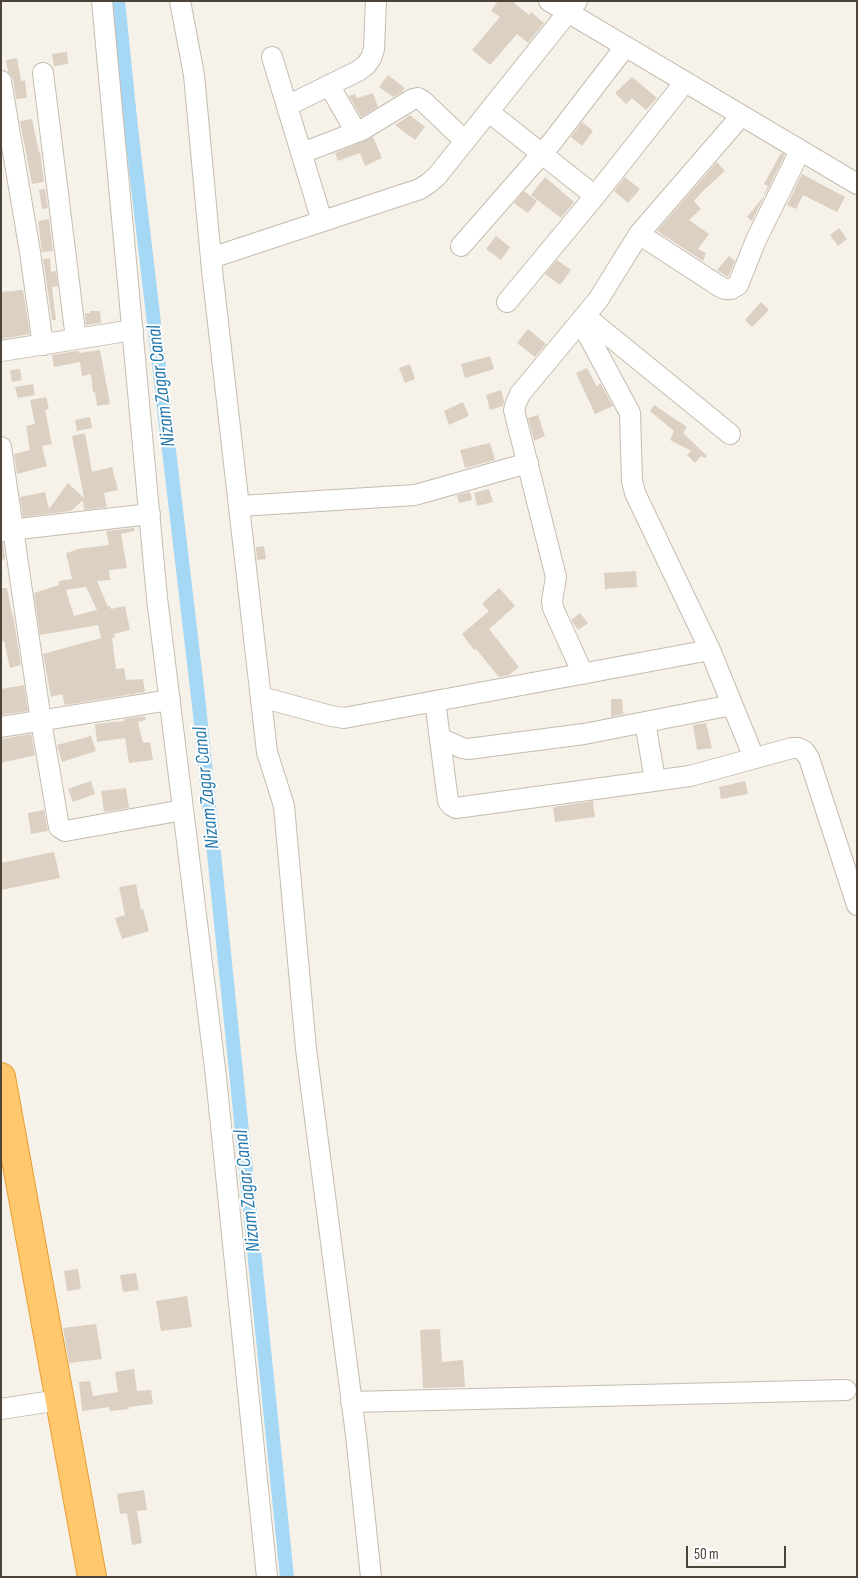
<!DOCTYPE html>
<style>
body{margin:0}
#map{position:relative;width:858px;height:1578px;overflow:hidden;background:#f6f2ea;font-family:"Sofia Sans Condensed",sans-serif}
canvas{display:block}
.frame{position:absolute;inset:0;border:2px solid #4b4238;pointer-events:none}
.scale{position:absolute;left:686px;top:1546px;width:100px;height:22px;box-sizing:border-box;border:2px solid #4b4238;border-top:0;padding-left:6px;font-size:15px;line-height:18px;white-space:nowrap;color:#4b4238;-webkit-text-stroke:4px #fff;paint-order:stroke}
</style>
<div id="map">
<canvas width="858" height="1578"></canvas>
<div class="frame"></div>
<div class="scale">50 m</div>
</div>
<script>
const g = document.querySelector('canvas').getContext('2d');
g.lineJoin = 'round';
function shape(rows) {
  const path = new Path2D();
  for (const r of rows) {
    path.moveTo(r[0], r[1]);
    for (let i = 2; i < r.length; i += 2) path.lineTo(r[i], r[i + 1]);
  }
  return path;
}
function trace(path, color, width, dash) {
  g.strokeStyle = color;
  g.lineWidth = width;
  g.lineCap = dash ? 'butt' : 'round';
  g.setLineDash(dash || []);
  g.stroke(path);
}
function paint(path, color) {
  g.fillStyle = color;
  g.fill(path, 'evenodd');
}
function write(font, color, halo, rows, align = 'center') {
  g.font = font + ' "Sofia Sans Condensed",sans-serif';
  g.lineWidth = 4;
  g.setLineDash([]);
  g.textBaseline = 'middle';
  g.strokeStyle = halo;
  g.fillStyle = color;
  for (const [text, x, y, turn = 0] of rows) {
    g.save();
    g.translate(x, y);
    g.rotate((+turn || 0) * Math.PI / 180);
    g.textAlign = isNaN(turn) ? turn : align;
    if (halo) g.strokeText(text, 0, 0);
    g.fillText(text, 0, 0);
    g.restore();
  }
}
trace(shape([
 [118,1,131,128,199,705,287,1577]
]), '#a5d8f5', 14);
paint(shape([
 [498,1,512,1,529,15,531,12,544,23,528,43,517,34,490,65,472,50,500,17,491,11],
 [67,52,68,64,54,66,52,54],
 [17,58,21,81,25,80,27,98,16,99,13,79,8,72,6,60],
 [388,75,405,88,402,92,393,97,379,87],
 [632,77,657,98,646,110,632,98,626,104,615,93],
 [373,93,378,107,361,117,349,96,355,94,357,98],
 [410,115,425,127,415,140,395,125],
 [32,119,39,152,40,151,44,182,32,184,20,121],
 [582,122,593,131,582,146,571,137],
 [373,137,382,158,365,166,360,153,338,161,335,153],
 [781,153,785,155,752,221,747,217,765,195,764,194,768,186,764,184],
 [717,162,725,171,703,191,694,201,701,209,689,220,709,234,698,249,706,253,703,261,657,231],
 [802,174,845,197,837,212,803,195,796,209,787,205],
 [545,177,574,202,561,218,531,195],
 [625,177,640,189,628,203,614,191],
 [45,189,48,208,42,209,39,190],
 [524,191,537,201,528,213,514,203],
 [49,219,53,251,42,252,38,221],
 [839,228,847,239,838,246,830,235],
 [496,236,510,247,501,260,486,249],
 [729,256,735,261,728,277,717,270],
 [50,258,51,272,56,271,58,286,52,287,56,320,52,320,43,259],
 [557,260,571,270,560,285,545,274],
 [23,290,30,334,1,339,1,292],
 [761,302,769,310,752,327,745,320],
 [90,311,100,311,101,323,86,325,85,313,90,313],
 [528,329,546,344,535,357,517,343],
 [100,350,110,404,97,406,95,392,93,393,91,374,82,376,80,362,54,367,52,355,77,351,79,351,79,353],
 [490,356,494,369,465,378,461,364],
 [410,364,415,379,405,383,399,368],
 [587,368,597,387,600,383,613,406,595,414,576,373],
 [20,369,22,380,12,382,10,370],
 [33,384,35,395,18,398,15,387],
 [501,390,504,401,503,406,490,410,486,395],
 [46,397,49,409,45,410,52,444,42,446,47,466,17,474,14,454,30,450,26,426,35,424,30,400],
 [463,402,469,416,449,425,444,411],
 [654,405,687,427,683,433,707,456,705,458,701,456,695,463,687,455,691,451,670,440,674,431,650,411],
 [538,415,545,436,534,441,528,418],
 [90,417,92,428,77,431,75,420],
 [85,433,92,472,112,467,118,490,104,493,107,507,84,510,83,500,71,511,23,517,20,497,45,492,49,509,68,483,84,498,72,436],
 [490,443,495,460,465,468,460,450],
 [489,489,493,502,477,506,474,493],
 [470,492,472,500,459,503,457,495],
 [134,528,135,531,121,534,127,568,109,570,110,580,97,581,108,607,110,606,111,609,125,606,130,630,114,634,115,638,112,638,116,669,124,668,126,680,143,679,145,692,65,705,62,694,51,697,43,654,101,638,98,625,40,635,34,593,59,585,59,581,72,579,66,553,76,550,76,549,109,545,106,531],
 [86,587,97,610,74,616,66,590],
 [1,543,3,543,5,559,1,560],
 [264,546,266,559,257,560,256,547],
 [636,571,637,587,605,589,604,573],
 [1,588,7,588,12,615,13,615,21,665,10,668,4,641,1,641],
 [499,588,515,606,489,629,519,667,509,675,499,677,476,649,474,650,462,634,489,611,482,604],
 [580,613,588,623,578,630,571,620],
 [24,685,28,711,1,715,1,689],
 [611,699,622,699,623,713,627,713,611,717],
 [145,716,146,720,138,722,143,743,150,742,153,760,129,763,125,738,97,742,95,724,124,721,124,719],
 [706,723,712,748,697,750,693,725],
 [31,734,35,755,1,763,1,739],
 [91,736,96,751,62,762,57,745],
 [91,781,95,794,73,802,68,789],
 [745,781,748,794,721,799,719,787],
 [126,788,129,808,104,812,101,791],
 [593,801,595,817,555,822,553,807],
 [44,810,48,831,31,834,28,813],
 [54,852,60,878,1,890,1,863],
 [136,884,141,910,143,909,149,931,122,939,115,918,125,915,119,887],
 [78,1269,81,1289,67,1291,64,1271],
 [136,1273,139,1290,123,1292,120,1275],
 [187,1296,192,1327,161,1331,156,1301],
 [96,1324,102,1359,69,1363,63,1328],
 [440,1329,442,1362,463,1360,465,1387,423,1388,420,1330],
 [134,1369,137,1391,151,1390,153,1404,129,1407,129,1409,110,1411,109,1407,82,1411,79,1382,90,1381,93,1396,118,1392,115,1372],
 [144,1490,147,1510,137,1511,142,1543,132,1545,127,1513,120,1514,117,1494]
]), '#dbd0c2');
const minor = shape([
 [102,1,157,598,216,1077,267,1577],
 [180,1,194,75,212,270,267,752,284,806,306,1049,356,1435,371,1577],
 [549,1,857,184],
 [272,57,322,221],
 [43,73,76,339],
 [1,81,30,252,43,345],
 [329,85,356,132],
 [287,106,358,71,366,65,371,58,374,49,376,1],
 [489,112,595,196],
 [302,153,362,130,413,99,418,98,423,101,465,141],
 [639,234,719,286,725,289,731,289,738,285,756,240,800,151],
 [461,246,552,142,625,47],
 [211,258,420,189,429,183,437,176,577,1],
 [507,302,595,196,685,82],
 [585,316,730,434],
 [581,322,630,413,632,481,635,493,710,650,754,758],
 [1,351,133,330],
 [1,447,41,721,59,827,65,831,183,810],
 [240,506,415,495,528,463],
 [1,531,150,514],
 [583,674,553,608,552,601,556,577,514,410,516,403,520,394,598,300,639,234,741,116],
 [261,697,331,716,344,718,710,650],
 [435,701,448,801,451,805,456,808,690,776,792,748,798,748,804,751,809,758,857,905],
 [645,722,655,780],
 [1,727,170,700],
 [440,738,462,748,468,749,584,734,732,705],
 [351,1402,846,1390],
 [1,1409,59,1400]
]);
const highway = shape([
 [1,1077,92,1577]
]);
trace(minor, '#c5bcaf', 22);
trace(highway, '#e79d34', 30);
trace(minor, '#fff', 20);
trace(highway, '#ffc86c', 28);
write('italic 20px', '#277aad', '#fff', [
 ["Nizam Zagar Canal",162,386,-97],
 ["Nizam Zagar Canal",207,788,-96],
 ["Nizam Zagar Canal",248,1191,-96]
]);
</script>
